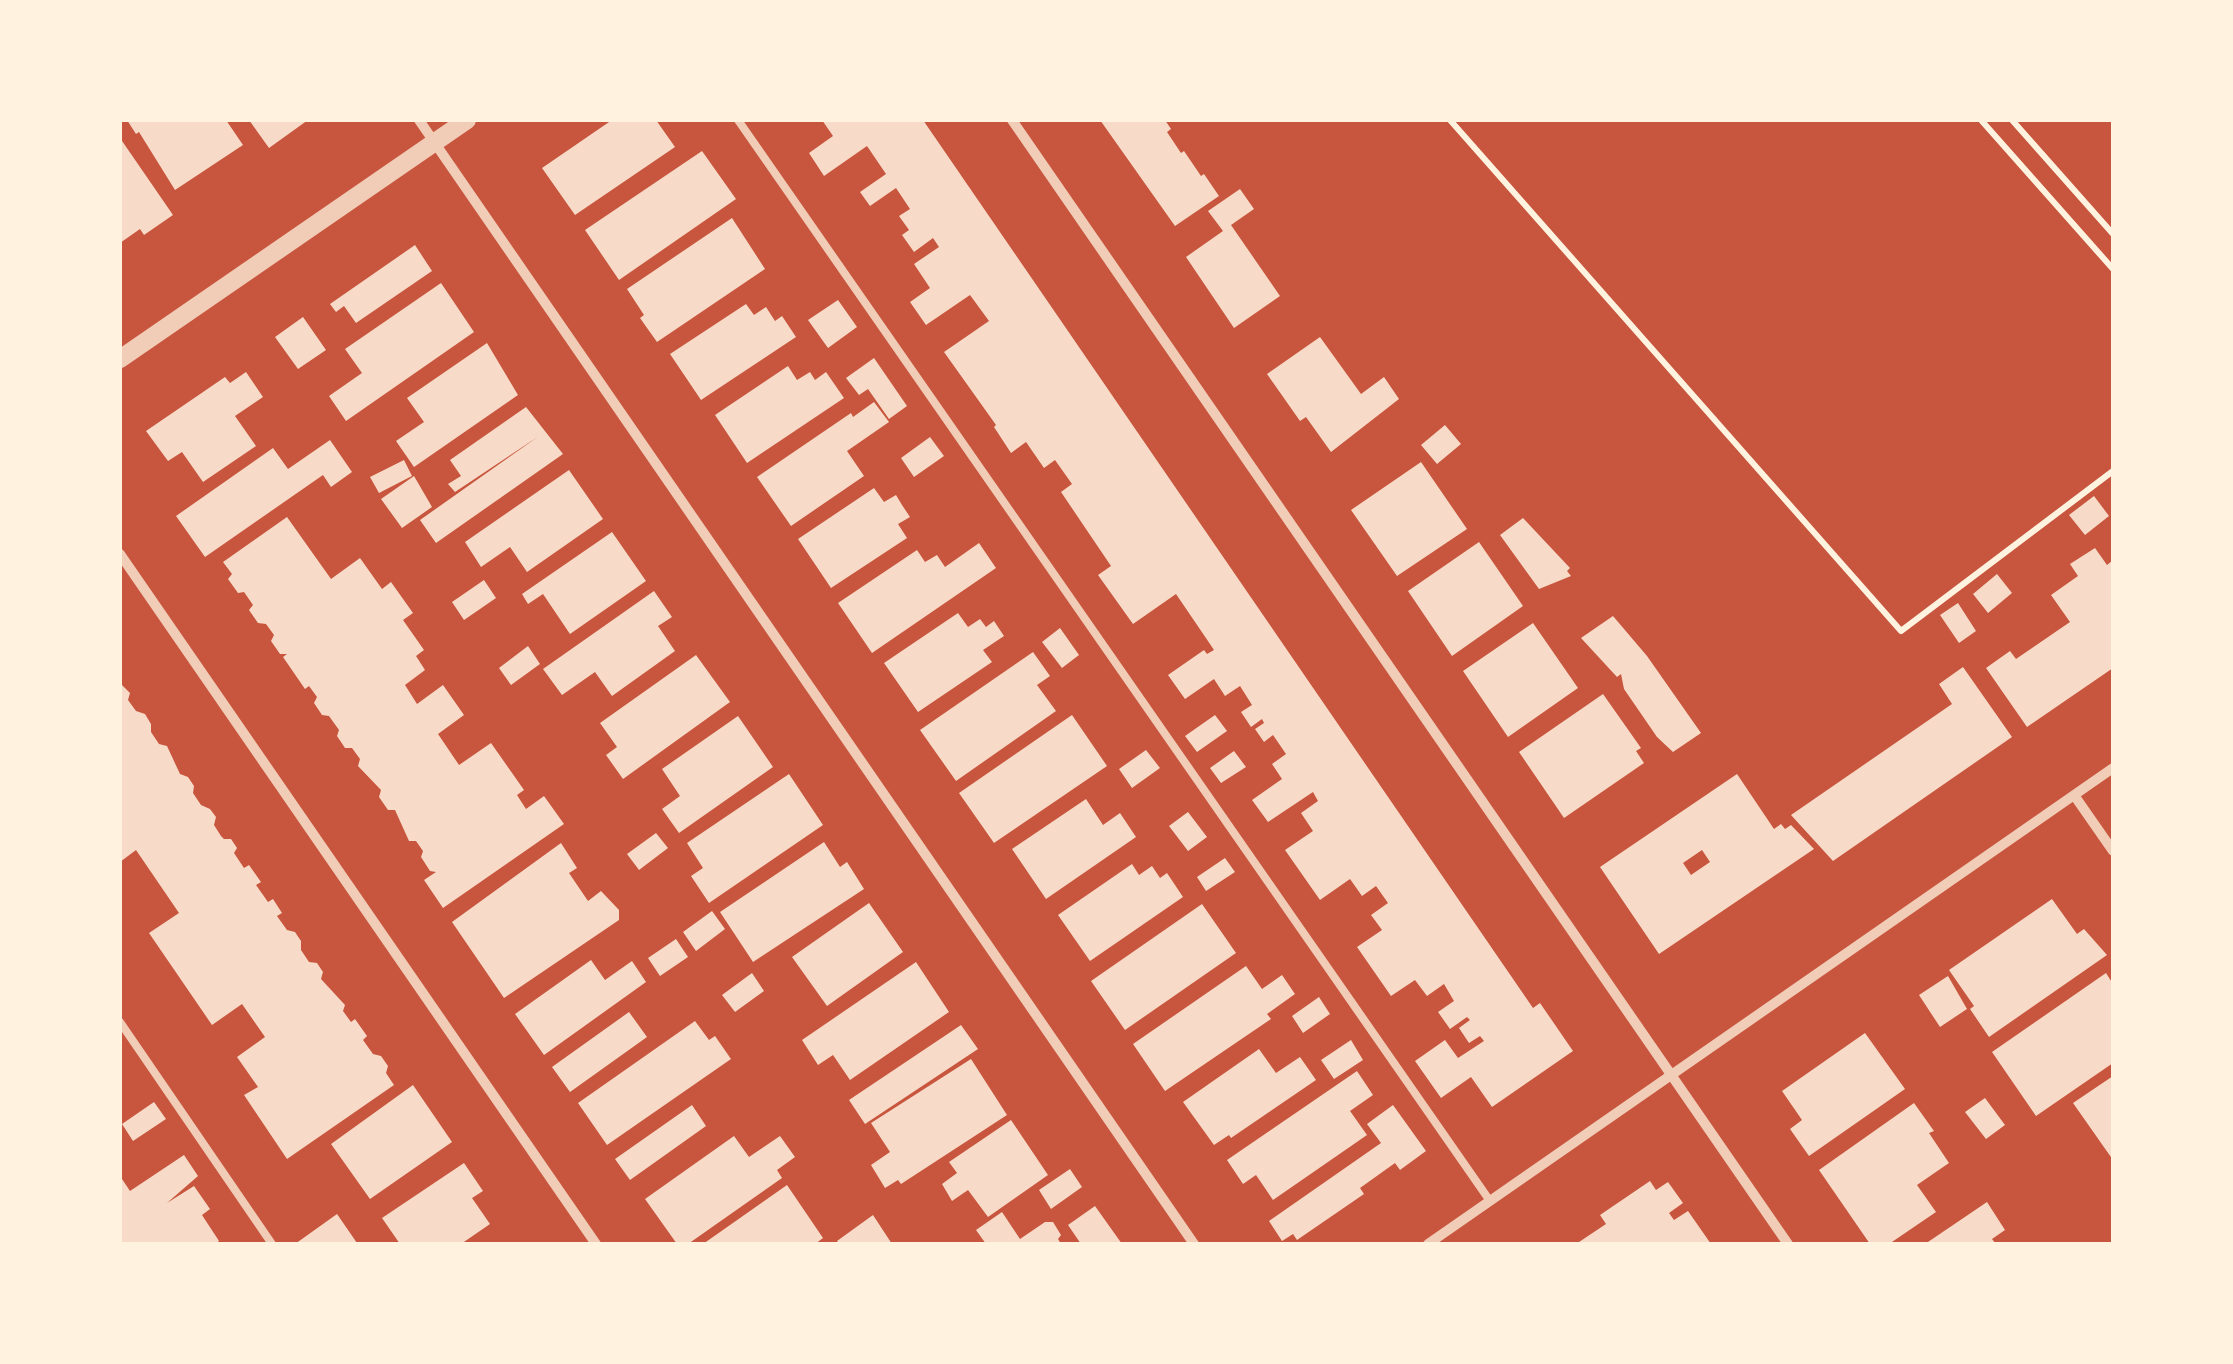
<!DOCTYPE html>
<style>
body{margin:0}
#map{position:relative;width:2233px;height:1364px;overflow:hidden;background:#c8553d;font-family:Commissioner,sans-serif}
canvas{display:block}
.frame{position:absolute;inset:0;border:122px solid #fff3e0;pointer-events:none}
</style>
<div id="map">
<canvas width="2233" height="1364"></canvas>
<div class="frame"></div>
</div>
<script>
const g = document.querySelector('canvas').getContext('2d');
g.lineJoin = 'round';
function paint(path, color) {
  g.fillStyle = color;
  g.fill(path, 'evenodd');
}
function shape(rows) {
  const path = new Path2D();
  for (const r of rows) {
    path.moveTo(r[0], r[1]);
    for (let i = 2; i < r.length; i += 2) path.lineTo(r[i], r[i + 1]);
  }
  return path;
}
function trace(path, color, width, dash) {
  g.strokeStyle = color;
  g.lineWidth = width;
  g.lineCap = dash ? 'butt' : 'round';
  g.setLineDash(dash || []);
  g.stroke(path);
}
paint(shape([
 [127,120,226,120,243,145,175,190,139,132,136,134],
 [249,120,308,120,269,148],
 [612,120,656,120,675,147,575,215,542,168],
 [822,120,923,120,1533,1008,1540,1003,1573,1051,1492,1107,1471,1077,1441,1098,1415,1061,1445,1040,1458,1058,1484,1041,1480,1036,1469,1043,1459,1028,1470,1020,1467,1017,1450,1029,1438,1012,1454,1001,1444,984,1427,996,1415,980,1391,996,1357,947,1382,930,1371,915,1388,903,1376,886,1362,896,1350,879,1320,900,1285,850,1313,831,1301,813,1318,801,1313,792,1268,822,1252,800,1282,779,1272,764,1286,754,1273,735,1264,742,1255,729,1264,723,1262,719,1251,727,1241,712,1252,705,1240,686,1225,696,1214,679,1185,699,1168,675,1204,650,1207,654,1214,650,1210,644,1176,594,1133,624,1098,575,1111,566,1061,492,1072,484,1055,460,1044,468,1026,442,1011,453,994,427,996,425,944,352,989,321,970,295,926,325,910,302,930,288,914,264,939,247,933,238,914,252,902,235,909,230,899,216,910,209,896,188,870,206,860,192,886,174,867,146,824,176,809,153,833,136],
 [1100,120,1165,120,1171,129,1167,132,1181,153,1184,151,1201,176,1204,174,1219,196,1175,226],
 [120,138,173,215,144,235,140,229,120,243],
 [702,151,736,199,619,280,585,230],
 [1240,189,1254,209,1231,225,1280,296,1234,328,1186,257,1223,231,1208,211],
 [732,218,765,269,657,342,640,318,644,315,627,289],
 [415,245,432,271,356,323,344,306,336,312,330,304],
 [441,283,474,332,346,421,329,396,362,373,345,349],
 [838,300,857,327,828,348,808,320],
 [746,304,754,315,766,307,775,321,782,316,796,337,701,400,670,354],
 [303,317,326,350,298,369,275,337],
 [1320,337,1361,394,1384,377,1399,399,1331,452,1306,417,1300,421,1267,374],
 [487,343,518,395,414,467,396,441,424,422,407,398],
 [874,358,907,406,889,419,868,389,859,395,846,378],
 [788,366,797,380,810,372,815,380,826,372,844,398,747,463,715,415],
 [246,372,263,397,235,416,256,446,203,482,182,452,168,461,146,431,225,377,230,383],
 [874,402,889,422,847,451,864,476,791,526,757,477,851,413,853,417],
 [526,407,563,454,436,543,420,520,539,436,455,492,448,484,461,476,450,460],
 [1445,425,1461,444,1437,464,1421,445],
 [930,437,944,456,914,477,901,458],
 [330,440,352,472,331,487,323,475,205,557,176,516,273,448,288,469],
 [404,460,412,476,379,493,370,477],
 [1421,462,1467,529,1397,576,1351,510],
 [569,470,603,519,527,572,510,547,481,567,465,542],
 [414,476,432,507,402,528,381,499],
 [874,488,884,502,896,495,902,505,910,517,898,524,907,538,831,588,798,539],
 [2094,496,2109,516,2085,535,2069,515],
 [287,517,331,579,360,558,382,589,391,582,413,613,403,620,424,650,416,656,425,670,405,685,417,704,443,685,464,715,438,734,459,765,491,743,524,790,517,795,526,809,544,796,564,824,443,908,424,880,436,872,430,871,421,857,423,851,416,841,409,841,395,810,388,810,379,797,381,790,358,766,360,759,352,748,345,748,337,736,339,730,329,716,322,715,314,703,317,697,309,686,305,689,283,657,287,654,280,654,271,641,274,635,266,624,258,623,249,610,253,605,244,592,238,593,228,579,232,574,223,562],
 [1523,518,1570,568,1567,571,1571,576,1539,589,1500,535],
 [612,532,646,581,570,634,543,594,528,604,522,594],
 [1479,542,1523,606,1452,656,1408,591],
 [979,543,996,568,872,653,838,603,917,550,925,562,937,555,945,567],
 [2095,548,2107,565,2113,560,2113,668,2027,727,1986,668,2010,651,2016,659,2070,622,2051,595,2078,576,2070,564],
 [1997,574,2012,593,1988,613,1973,594],
 [484,580,496,598,464,620,452,602],
 [654,591,672,617,658,626,675,651,612,696,595,672,562,695,543,669],
 [1958,603,1976,631,1959,643,1940,615],
 [958,613,968,627,980,619,986,627,994,621,1004,636,983,650,992,662,918,712,884,663],
 [1613,616,1647,656,1701,733,1673,752,1657,737,1624,689,1621,674,1617,677,1581,638],
 [1533,623,1578,688,1508,737,1463,671],
 [1060,628,1079,655,1062,668,1042,642],
 [528,646,540,664,511,685,499,668],
 [1033,652,1050,676,1037,685,1056,711,956,781,920,730],
 [696,655,730,702,623,779,606,755,617,747,600,723],
 [1963,667,2012,737,1833,861,1791,815,1952,704,1939,684],
 [120,683,130,693,128,700,136,711,145,714,151,724,151,732,159,744,167,746,180,774,188,777,194,786,193,793,201,805,210,809,216,817,214,825,221,836,224,839,231,839,237,848,234,853,244,868,249,865,261,882,256,885,268,902,273,899,282,913,277,916,287,930,295,932,301,941,301,950,309,962,317,963,323,972,321,979,345,1005,343,1011,351,1022,355,1019,367,1036,363,1040,373,1054,381,1056,388,1066,386,1073,394,1085,287,1159,244,1095,258,1087,237,1057,265,1037,242,1004,212,1025,149,933,179,913,136,850,120,862],
 [1603,694,1641,748,1636,751,1644,763,1564,818,1519,752],
 [1072,715,1107,766,994,843,959,793],
 [1215,715,1227,731,1197,752,1185,736],
 [738,716,773,767,679,833,662,809,680,796,662,769],
 [1146,750,1160,768,1132,788,1119,769],
 [1234,751,1246,767,1221,783,1210,768],
 [789,774,823,825,709,903,691,876,703,868,687,843],
 [1737,774,1774,829,1781,824,1785,829,1791,825,1814,849,1659,954,1600,867],
 [1702,850,1710,862,1691,875,1683,863],
 [1086,799,1103,825,1120,813,1136,837,1046,899,1012,849],
 [1188,812,1207,837,1188,851,1169,826],
 [656,833,668,848,639,870,627,854],
 [824,842,840,867,847,862,864,889,753,962,720,912],
 [561,843,577,868,569,873,588,901,601,891,619,910,619,920,504,998,452,922],
 [1225,858,1235,872,1206,891,1197,877],
 [1132,864,1139,875,1152,866,1160,878,1167,873,1183,897,1090,961,1058,915],
 [2052,899,2077,934,2084,929,2107,955,1989,1037,1970,1009,1974,1006,1949,970],
 [869,903,903,952,827,1006,792,957],
 [1202,904,1236,953,1125,1030,1091,981],
 [712,911,725,929,696,951,683,932],
 [676,939,688,957,660,976,648,958],
 [591,960,605,980,632,961,646,982,544,1055,515,1014],
 [916,962,949,1012,850,1080,833,1055,818,1065,802,1040],
 [1246,966,1262,989,1282,975,1295,994,1267,1014,1271,1019,1165,1091,1133,1044],
 [752,973,764,991,735,1012,722,995],
 [2106,973,2113,984,2113,1063,2036,1116,1992,1052],
 [1948,976,1967,1009,1940,1027,1919,995],
 [1319,997,1330,1014,1303,1033,1292,1016],
 [629,1012,647,1037,570,1092,552,1067],
 [695,1021,709,1040,715,1036,731,1059,607,1145,578,1103],
 [961,1025,978,1049,865,1124,849,1100],
 [1865,1033,1905,1089,1809,1156,1790,1129,1802,1120,1782,1091],
 [1351,1040,1363,1060,1334,1079,1321,1060],
 [1259,1049,1276,1073,1300,1057,1316,1080,1231,1138,1229,1135,1214,1145,1183,1102],
 [971,1059,1007,1115,901,1184,898,1180,885,1188,871,1165,890,1152,871,1123],
 [1357,1071,1373,1095,1350,1111,1367,1135,1273,1200,1256,1175,1243,1184,1227,1160],
 [2113,1076,2113,1160,2073,1103],
 [413,1085,452,1142,370,1199,331,1144],
 [1985,1098,2005,1125,1986,1139,1965,1112],
 [154,1102,166,1119,133,1141,122,1124],
 [1914,1103,1934,1131,1929,1133,1949,1163,1917,1185,1936,1212,1889,1244,1870,1244,1819,1170],
 [692,1105,706,1126,630,1180,615,1159],
 [1393,1105,1426,1151,1400,1170,1395,1163,1360,1188,1364,1194,1297,1240,1293,1234,1282,1241,1269,1221,1381,1143,1367,1124],
 [1011,1120,1048,1175,988,1217,968,1190,952,1201,942,1184,957,1173,949,1162],
 [734,1136,749,1157,780,1136,795,1157,777,1170,782,1178,688,1244,677,1244,645,1199],
 [184,1155,198,1176,167,1203,194,1186,210,1209,202,1215,219,1241,215,1244,120,1244,120,1176,130,1191],
 [464,1163,483,1191,472,1198,490,1224,461,1244,400,1244,382,1218],
 [1070,1169,1082,1187,1051,1209,1039,1190],
 [1650,1181,1656,1190,1668,1182,1683,1203,1669,1213,1674,1220,1688,1211,1711,1244,1576,1244,1606,1224,1600,1215],
 [787,1185,823,1238,815,1244,703,1244],
 [1987,1202,2005,1230,1992,1239,1996,1244,1925,1244],
 [1095,1206,1122,1244,1081,1244,1068,1225],
 [1002,1212,1020,1239,1045,1222,1053,1222,1061,1235,1058,1239,1061,1244,986,1244,976,1230],
 [337,1214,357,1243,295,1244],
 [873,1215,892,1244,839,1244,837,1241]
]), '#f7dbc8');
trace(shape([
 [1450,120,1901,631,2113,471],
 [1981,120,2113,269],
 [2012,120,2113,234]
]), '#fff3e0', 6);
trace(shape([
 [738,120,1490,1201],
 [120,1022,272,1244]
]), '#f1ccb7', 8);
trace(shape([
 [419,120,1194,1244],
 [1012,120,1788,1244],
 [120,554,596,1244],
 [2074,795,2113,851],
 [1428,1244,2113,768]
]), '#f1ccb7', 10);
trace(shape([
 [120,359,467,120]
]), '#f1ccb7', 18);
</script>
